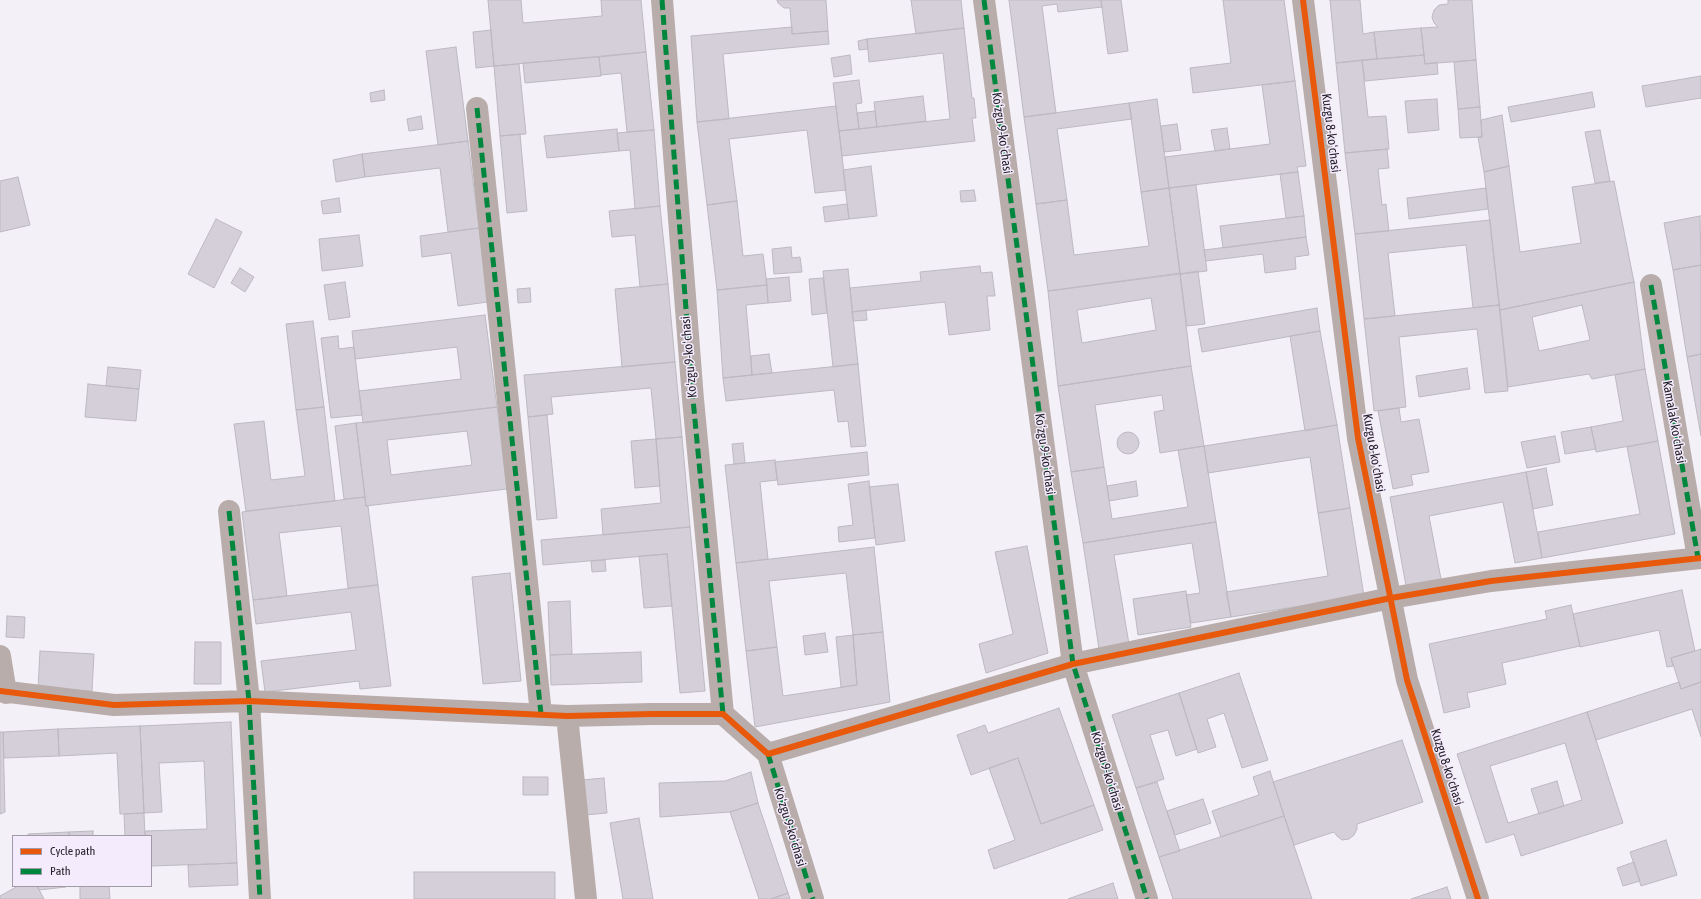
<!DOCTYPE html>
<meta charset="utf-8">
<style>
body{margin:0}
#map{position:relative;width:1701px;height:899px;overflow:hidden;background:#f4f0f8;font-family:"Asap Condensed",sans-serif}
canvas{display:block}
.legend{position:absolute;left:12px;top:835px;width:140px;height:52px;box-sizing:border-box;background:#f4ecfc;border:1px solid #a19aa8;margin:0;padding:5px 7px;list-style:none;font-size:12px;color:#25202a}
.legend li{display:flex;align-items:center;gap:8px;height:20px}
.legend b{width:20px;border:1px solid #a19aa8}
</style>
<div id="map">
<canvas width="1701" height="899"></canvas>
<ul class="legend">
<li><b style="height:5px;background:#e8590c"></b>Cycle path</li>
<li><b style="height:5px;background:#00873e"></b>Path</li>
</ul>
</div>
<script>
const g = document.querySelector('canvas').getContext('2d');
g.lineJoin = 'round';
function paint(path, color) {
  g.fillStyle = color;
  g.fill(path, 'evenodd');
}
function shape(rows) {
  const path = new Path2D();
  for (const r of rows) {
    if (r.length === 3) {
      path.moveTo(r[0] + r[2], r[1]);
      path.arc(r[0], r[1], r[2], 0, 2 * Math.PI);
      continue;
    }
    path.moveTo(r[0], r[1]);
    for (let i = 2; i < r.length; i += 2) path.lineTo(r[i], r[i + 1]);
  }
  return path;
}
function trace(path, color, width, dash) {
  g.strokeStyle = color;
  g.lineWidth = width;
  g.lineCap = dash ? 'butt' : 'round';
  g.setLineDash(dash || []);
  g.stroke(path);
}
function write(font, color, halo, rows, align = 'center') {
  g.font = font + ' "Asap Condensed",sans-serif';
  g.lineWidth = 3;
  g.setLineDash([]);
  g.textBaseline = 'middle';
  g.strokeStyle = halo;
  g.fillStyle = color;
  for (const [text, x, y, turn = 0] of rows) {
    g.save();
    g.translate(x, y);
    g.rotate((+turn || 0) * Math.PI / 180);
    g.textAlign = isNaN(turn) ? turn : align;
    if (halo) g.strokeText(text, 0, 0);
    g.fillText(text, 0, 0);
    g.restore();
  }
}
const building = shape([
 [488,0,521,0,523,23,602,16,601,0,641,0,646,52,494,66,488,0],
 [777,0,826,0,828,31,792,34,790,8,784,8,778,3,777,0],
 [911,0,961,0,964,28,916,34,911,0],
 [1009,0,1101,0,1102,7,1058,12,1057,4,1042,6,1056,113,1024,117,1009,0],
 [1101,0,1121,0,1128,51,1108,54,1101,0],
 [1223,0,1284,0,1295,81,1193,93,1190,68,1231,63,1223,0],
 [1330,0,1360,0,1363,34,1374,32,1377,59,1336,63,1330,0],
 [1448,0,1472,0,1476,60,1425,64,1421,28,1438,27,1434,23,1432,17,1434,10,1439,5,1448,4,1448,0],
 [792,27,792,34,828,31,829,44,723,54,729,119,697,122,691,36,792,27],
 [964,28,972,98,974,98,976,118,972,118,975,141,842,156,839,131,950,119,943,53,869,62,867,39,964,28],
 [1421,28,1424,55,1377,59,1374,32,1421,28],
 [491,30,494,66,476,68,473,32,491,30],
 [867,39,868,49,859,50,858,41,867,39],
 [456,47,468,141,438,145,426,51,456,47],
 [646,52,654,130,627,132,621,73,601,75,599,57,646,52],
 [850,55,852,74,834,77,831,58,850,55],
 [1424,55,1425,64,1437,62,1438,74,1365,81,1362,60,1424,55],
 [599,57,601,76,525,83,523,63,599,57],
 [1362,60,1368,117,1386,116,1389,149,1345,153,1336,63,1362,60],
 [1476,60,1480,107,1458,109,1454,62,1476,60],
 [519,64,526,134,500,136,494,66,519,64],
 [1701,76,1701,98,1646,107,1642,86,1701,76],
 [859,80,862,103,856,104,859,129,839,131,833,83,859,80],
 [1295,81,1306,166,1297,167,1298,172,1169,188,1165,157,1270,144,1262,85,1295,81],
 [384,90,385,100,371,102,370,93,384,90],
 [1592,92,1595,107,1511,122,1508,107,1592,92],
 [923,96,926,121,877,127,874,102,923,96],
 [1157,99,1169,188,1141,192,1129,103,1157,99],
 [1437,99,1439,130,1408,133,1405,101,1437,99],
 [1129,103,1132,119,1057,129,1067,200,1036,204,1024,117,1129,103],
 [836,106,846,190,815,193,807,130,729,139,737,201,707,205,697,122,836,106],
 [1480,107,1482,137,1460,138,1458,109,1480,107],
 [875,111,877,127,859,129,857,113,875,111],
 [1502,115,1509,166,1484,172,1478,137,1482,137,1481,120,1502,115],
 [421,116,423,129,409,131,407,119,421,116],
 [1177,124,1181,150,1164,152,1161,126,1177,124],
 [1227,128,1230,149,1215,151,1211,130,1227,128],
 [617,129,619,151,547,158,544,136,617,129],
 [654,130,660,206,635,209,630,150,619,151,617,133,654,130],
 [1600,130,1610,181,1595,183,1585,132,1600,130],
 [520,134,527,211,507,213,500,136,520,134],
 [468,141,479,228,448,232,440,168,365,177,362,154,468,141],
 [1387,149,1389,168,1378,169,1382,205,1386,204,1389,231,1355,234,1345,153,1387,149],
 [362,154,365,177,336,182,333,160,362,154],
 [871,166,877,216,849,219,843,170,871,166],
 [1509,166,1520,252,1581,243,1572,187,1614,181,1634,282,1500,310,1484,172,1509,166],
 [1298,172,1304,216,1286,218,1280,174,1298,172],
 [18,177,30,225,0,232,0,181,18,177],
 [1196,185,1207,271,1180,274,1169,188,1196,185],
 [1169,188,1180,273,1048,291,1036,204,1067,200,1074,255,1149,246,1141,192,1169,188],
 [1486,188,1488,209,1409,219,1407,198,1486,188],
 [974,190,976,201,961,202,960,191,974,190],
 [339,198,341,212,323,214,321,201,339,198],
 [737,201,743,256,763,254,767,285,717,290,707,205,737,201],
 [847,204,849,219,825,222,823,207,847,204],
 [660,206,668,284,640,287,635,235,612,237,609,211,660,206],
 [1304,216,1306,237,1223,248,1220,226,1304,216],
 [1700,216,1701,265,1673,270,1664,223,1700,216],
 [216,219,242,232,214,288,188,274,216,219],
 [1490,220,1499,305,1473,308,1466,245,1388,253,1395,316,1364,319,1355,234,1490,220],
 [479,228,488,302,458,306,451,253,422,257,420,236,479,228],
 [359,235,363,266,322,271,319,239,359,235],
 [1306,237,1309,255,1295,257,1296,269,1265,273,1263,254,1206,261,1204,250,1306,237],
 [791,247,792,258,800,257,802,272,774,274,772,249,791,247],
 [1701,265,1701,354,1687,357,1673,270,1701,265],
 [980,266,981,273,992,272,995,296,987,296,990,330,949,335,945,302,852,312,850,288,921,281,920,272,980,266],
 [240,268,254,277,245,292,231,283,240,268],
 [848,269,858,364,833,367,823,271,848,269],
 [1198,271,1205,324,1187,326,1180,274,1198,271],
 [1180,274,1191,366,1058,386,1048,291,1180,274],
 [1151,298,1156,330,1082,343,1077,310,1151,298],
 [789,277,791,301,768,303,766,279,789,277],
 [823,278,827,313,812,315,809,279,823,278],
 [345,282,350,317,329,320,324,285,345,282],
 [1634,282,1645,369,1592,379,1589,374,1508,387,1500,310,1634,282],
 [1582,305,1590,340,1539,351,1532,317,1582,305],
 [668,284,675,362,622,367,615,289,668,284],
 [767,285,768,303,746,305,752,375,723,378,717,290,767,285],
 [530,288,531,302,518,303,517,289,530,288],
 [1499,305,1508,391,1485,393,1477,329,1399,337,1406,407,1374,411,1364,319,1499,305],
 [1317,308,1320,331,1202,352,1198,329,1317,308],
 [866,310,867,320,853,321,852,312,866,310],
 [485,315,497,407,363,423,359,391,461,379,457,347,355,359,352,331,485,315],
 [313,321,324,407,296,410,286,324,313,321],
 [1320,331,1337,425,1305,431,1290,336,1320,331],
 [338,336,339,349,354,347,362,415,331,418,321,338,338,336],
 [769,354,772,373,752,375,751,356,769,354],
 [1701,354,1701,436,1687,357,1701,354],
 [675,362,682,437,656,439,651,388,551,397,553,414,528,417,524,375,675,362],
 [858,364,866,446,851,447,848,421,838,422,834,390,726,401,723,378,858,364],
 [1191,366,1204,446,1160,453,1154,412,1164,410,1162,395,1095,405,1104,467,1071,472,1058,386,1191,366],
 [108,367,141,370,139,389,106,386,108,367],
 [1467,368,1470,389,1419,397,1416,376,1467,368],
 [1645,369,1658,441,1596,452,1591,427,1623,421,1615,375,1645,369],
 [88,384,139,389,136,421,85,417,88,384],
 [324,407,335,501,246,511,234,424,264,421,271,480,305,476,296,410,324,407],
 [497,407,507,489,366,506,356,423,497,407],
 [467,431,472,465,391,475,387,440,467,431],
 [1399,408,1401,422,1419,419,1429,472,1411,475,1413,485,1393,489,1378,411,1399,408],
 [547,415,557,518,537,520,528,417,547,415],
 [356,423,365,497,344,499,335,426,356,423],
 [1337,425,1350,508,1318,513,1310,457,1208,473,1204,446,1337,425],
 [1591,427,1596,449,1565,454,1561,432,1591,427],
 [1128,443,11],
 [1555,436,1560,462,1527,468,1521,442,1555,436],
 [682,437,690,527,603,535,601,509,661,503,656,439,682,437],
 [656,439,660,486,635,488,631,441,656,439],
 [1658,441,1675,534,1542,558,1538,532,1640,514,1627,447,1658,441],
 [743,443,745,463,734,464,732,444,743,443],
 [1204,446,1216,522,1083,543,1071,472,1104,467,1112,519,1188,507,1178,450,1204,446],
 [867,452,869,475,778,485,775,462,867,452],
 [775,460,777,480,760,482,768,559,736,563,725,465,775,460],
 [1546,468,1553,505,1533,509,1526,472,1546,468],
 [1526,472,1542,558,1515,563,1503,502,1429,516,1441,579,1406,586,1390,497,1526,472],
 [869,481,875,538,839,542,838,527,853,525,848,484,869,481],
 [1136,481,1138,496,1109,501,1107,486,1136,481],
 [898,484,905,541,876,545,869,487,898,484],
 [365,497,366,506,368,506,378,585,348,588,341,526,279,533,287,596,253,600,242,512,365,497],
 [1350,508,1364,596,1231,617,1226,592,1328,576,1318,513,1350,508],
 [1216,522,1231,617,1191,623,1186,595,1200,593,1192,543,1114,555,1129,644,1099,649,1083,543,1216,522],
 [690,527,705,691,680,693,667,554,543,565,541,540,690,527],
 [1027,546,1048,653,986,673,979,644,1013,634,995,552,1027,546],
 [874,547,883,632,853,635,846,573,769,581,777,647,746,651,736,563,874,547],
 [667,554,672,606,644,608,639,556,667,554],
 [605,560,606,571,592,572,591,561,605,560],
 [510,573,521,681,483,684,472,577,510,573],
 [378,585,391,686,360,689,359,681,265,692,261,661,356,650,351,612,256,624,253,600,378,585],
 [1682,590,1695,651,1671,658,1673,666,1667,667,1659,630,1580,647,1573,614,1682,590],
 [1186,591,1191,627,1138,635,1133,599,1186,591],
 [570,601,572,654,550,655,548,602,570,601],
 [1571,605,1580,646,1502,663,1506,684,1467,693,1470,707,1444,713,1429,644,1547,619,1545,611,1571,605],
 [7,616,25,617,24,638,6,637,7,616],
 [883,632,890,702,755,727,746,651,777,647,783,696,857,685,853,635,883,632],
 [825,633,828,652,805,655,803,636,825,633],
 [853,635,857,685,841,687,836,637,853,635],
 [195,642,221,642,221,684,194,684,195,642],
 [1701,649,1701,682,1681,689,1671,658,1701,649],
 [40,651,94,654,92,691,38,688,40,651],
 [641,652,642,682,551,685,550,655,641,652],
 [1239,673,1268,760,1242,768,1224,713,1207,719,1216,747,1198,753,1179,693,1239,673],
 [1679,682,1681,689,1701,682,1701,737,1692,709,1596,740,1587,712,1679,682],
 [1179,693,1197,749,1176,756,1168,730,1150,735,1164,779,1136,788,1112,715,1179,693],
 [1059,708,1094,805,1041,824,1018,758,971,775,957,735,985,725,988,733,1059,708],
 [1587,712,1623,823,1521,856,1514,834,1486,843,1457,754,1587,712],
 [1565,743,1582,800,1508,823,1490,766,1565,743],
 [231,722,237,863,151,866,151,836,145,836,145,831,207,829,204,761,159,763,162,812,144,813,140,726,231,722],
 [140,726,144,813,120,814,117,753,59,756,58,729,140,726],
 [58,729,59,756,4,758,3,732,58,729],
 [0,732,3,732,5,812,0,814,0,732],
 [1402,740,1423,802,1357,824,1357,829,1354,835,1349,839,1342,840,1337,836,1334,832,1294,845,1273,782,1402,740],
 [1018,758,1041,824,1094,805,1103,830,994,869,988,850,1015,840,989,768,1018,758],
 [1270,771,1284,816,1221,837,1212,811,1259,795,1253,777,1270,771],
 [751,772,758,803,730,812,660,817,659,783,725,781,751,772],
 [523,777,548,777,548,795,523,795,523,777],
 [604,778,607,813,585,815,582,780,604,778],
 [1557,781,1564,806,1539,814,1531,789,1557,781],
 [1157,782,1180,851,1159,857,1136,788,1157,782],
 [1203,799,1211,823,1175,835,1167,811,1203,799],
 [758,803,788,893,771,899,759,899,730,812,758,803],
 [144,813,145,836,125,836,124,814,144,813],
 [1284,816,1312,899,1173,899,1159,857,1284,816],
 [639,818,653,899,623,899,610,823,639,818],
 [93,831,93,836,69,836,69,832,93,831],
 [69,832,69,836,28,836,28,834,69,832],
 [1666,840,1677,875,1641,886,1630,852,1666,840],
 [1634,862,1640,881,1623,886,1617,868,1634,862],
 [237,863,238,885,189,887,188,865,237,863],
 [414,872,555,872,555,899,414,899,414,872],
 [1113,883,1118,899,1068,899,1113,883],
 [18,886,37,886,44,899,0,899,0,896,18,886],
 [37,886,65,886,66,887,39,890,37,886],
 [80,886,109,886,110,899,80,899,80,886],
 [1447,887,1451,899,1411,899,1447,887],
 [788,893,790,899,771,899,788,893]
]);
paint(building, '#d4cfd8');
trace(building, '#bdb9c1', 1);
trace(shape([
 [662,0,693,399,723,714],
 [984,0,1073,664,1147,899],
 [1303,0,1358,438,1407,680,1478,899],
 [477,108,541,714],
 [1651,285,1698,558],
 [229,511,249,701,260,899],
 [0,656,6,693],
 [0,691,114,705,249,701,567,716,652,714,723,714,768,754,1073,664,1391,598,1491,581,1701,558],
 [567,716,586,899],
 [768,754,813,899]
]), '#b9adac', 22);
trace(shape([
 [662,0,693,399,723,714],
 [984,0,1073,664,1147,899],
 [477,108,541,714],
 [1651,285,1698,558],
 [229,511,249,701,260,899],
 [768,754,813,899]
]), '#00873e', 5, [10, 5]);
trace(shape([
 [1303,0,1358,438,1407,680,1478,899],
 [0,691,114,705,249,701,567,716,652,714,723,714,768,754,1073,664,1391,598,1491,581,1701,558]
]), '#e8590c', 6);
write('13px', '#25202a', '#f4ecfc', [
 ["Koʻzgu 9-koʻchasi",1002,133,82],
 ["Kuzgu 8-koʻchasi",1331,133,83],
 ["Koʻzgu 9-koʻchasi",689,357,-95],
 ["Kamalak koʻchasi",1674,422,80],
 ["Kuzgu 8-koʻchasi",1374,453,80],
 ["Koʻzgu 9-koʻchasi",1045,454,82],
 ["Kuzgu 8-koʻchasi",1447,767,72],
 ["Koʻzgu 9-koʻchasi",1107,771,73],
 ["Koʻzgu 9-koʻchasi",790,827,73]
]);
</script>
